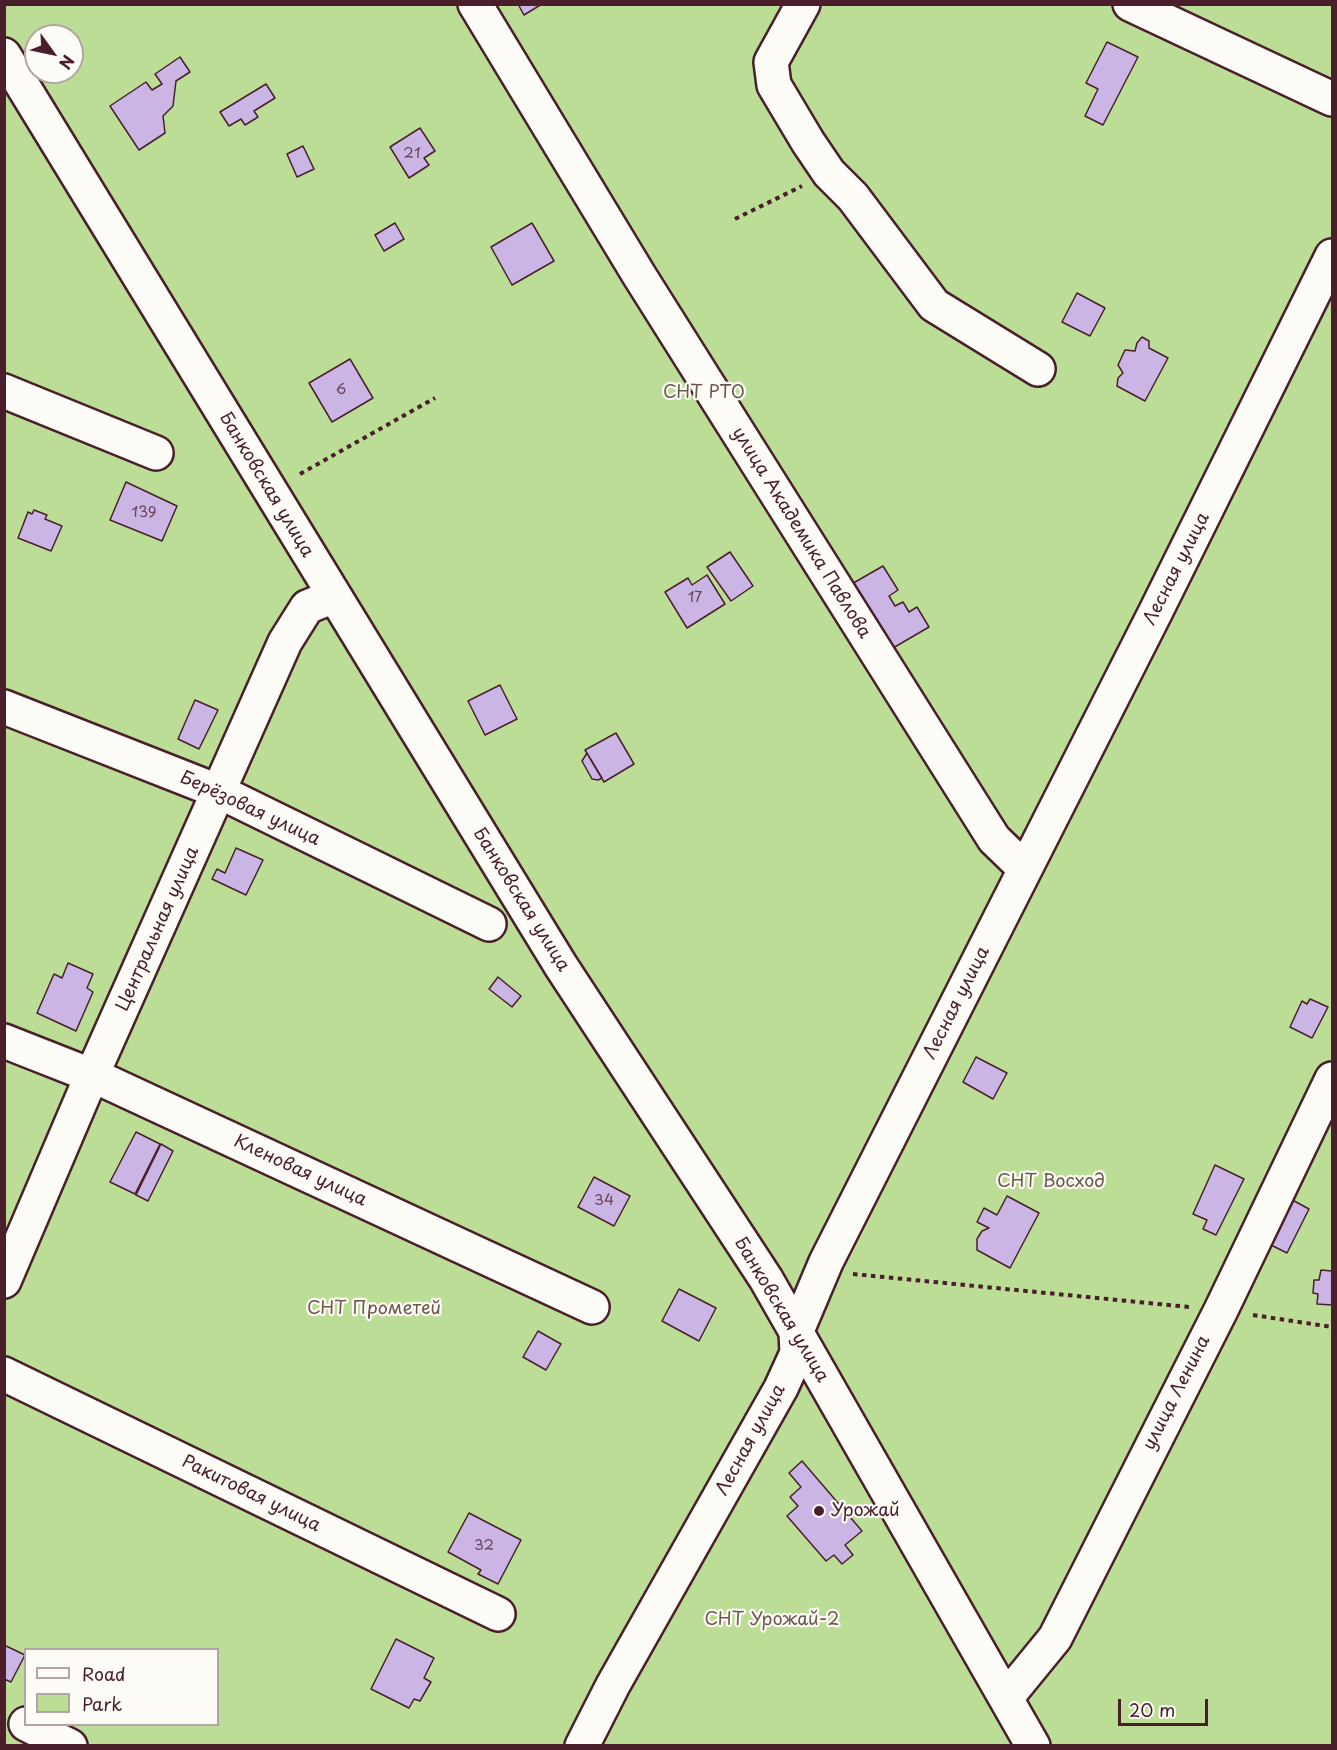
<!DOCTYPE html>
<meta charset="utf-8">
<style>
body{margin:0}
#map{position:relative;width:1337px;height:1750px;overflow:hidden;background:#fdfcf7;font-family:"Playpen Sans",sans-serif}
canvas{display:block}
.frame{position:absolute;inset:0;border:6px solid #4a1f2b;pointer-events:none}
.legend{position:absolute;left:24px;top:1648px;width:195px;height:78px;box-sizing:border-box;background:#fdfcf7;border:2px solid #b5a4a5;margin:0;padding:8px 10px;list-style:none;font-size:18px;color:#4a1f2b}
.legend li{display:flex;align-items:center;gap:12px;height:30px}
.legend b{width:30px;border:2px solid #b5a4a5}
.north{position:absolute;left:24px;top:24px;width:60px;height:60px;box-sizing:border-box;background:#fdfcf7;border:2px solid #b5a4a5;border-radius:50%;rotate:123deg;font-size:16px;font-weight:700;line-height:24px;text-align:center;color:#4a1f2b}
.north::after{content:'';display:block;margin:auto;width:21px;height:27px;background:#4a1f2b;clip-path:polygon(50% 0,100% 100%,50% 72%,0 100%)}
.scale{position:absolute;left:1118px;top:1699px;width:90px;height:27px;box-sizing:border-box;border:3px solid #4a1f2b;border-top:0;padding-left:8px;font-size:18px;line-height:21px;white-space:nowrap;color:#4a1f2b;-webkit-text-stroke:4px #fdfcf7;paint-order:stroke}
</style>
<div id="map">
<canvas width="1337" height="1750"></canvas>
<div class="frame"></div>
<ul class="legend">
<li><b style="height:8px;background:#fdfcf7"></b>Road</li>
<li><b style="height:16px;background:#bcdd96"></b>Park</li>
</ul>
<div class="north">N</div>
<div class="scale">20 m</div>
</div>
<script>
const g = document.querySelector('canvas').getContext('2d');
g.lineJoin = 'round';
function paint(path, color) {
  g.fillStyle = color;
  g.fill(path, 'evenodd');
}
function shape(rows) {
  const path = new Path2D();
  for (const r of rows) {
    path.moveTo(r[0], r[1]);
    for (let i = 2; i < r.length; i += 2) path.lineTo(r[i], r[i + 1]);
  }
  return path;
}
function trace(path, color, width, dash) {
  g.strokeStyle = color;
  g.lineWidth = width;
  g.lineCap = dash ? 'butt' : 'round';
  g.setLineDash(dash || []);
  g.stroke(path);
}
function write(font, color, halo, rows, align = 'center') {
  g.font = font + ' "Playpen Sans",sans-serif';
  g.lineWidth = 4.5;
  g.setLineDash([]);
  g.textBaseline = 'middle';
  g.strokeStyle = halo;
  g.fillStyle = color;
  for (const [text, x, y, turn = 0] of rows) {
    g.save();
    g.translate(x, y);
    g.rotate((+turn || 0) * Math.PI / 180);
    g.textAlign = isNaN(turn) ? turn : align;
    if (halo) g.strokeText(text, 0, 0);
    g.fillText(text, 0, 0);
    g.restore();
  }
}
paint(shape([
 [5,5,1332,5,1332,1745,5,1746],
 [36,36,72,36,72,72,36,72],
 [26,1650,218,1650,218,1724,26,1724]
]), '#bcdd96');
const building = shape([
 [518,4,542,4,524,15,518,4],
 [1107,42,1138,57,1103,125,1085,116,1098,89,1086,83,1107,42],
 [180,57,190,72,176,81,173,106,163,116,165,133,139,150,110,106,146,82,152,90,162,84,155,74,180,57],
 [266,84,275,98,254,111,258,117,245,125,241,119,229,126,220,112,266,84],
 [420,128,435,151,424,158,429,165,409,178,390,147,420,128],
 [303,146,314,169,297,177,287,154,303,146],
 [395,223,404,239,384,251,375,235,395,223],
 [532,223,554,261,512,285,491,247,532,223],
 [1077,293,1105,308,1090,336,1062,322,1077,293],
 [1142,337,1149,341,1149,348,1168,358,1145,401,1117,386,1118,378,1123,373,1118,365,1125,350,1135,351,1137,343,1142,337],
 [350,359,373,398,332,422,309,383,350,359],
 [126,482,177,506,162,541,110,520,126,482],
 [34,510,47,515,45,519,62,526,51,551,18,538,28,512,32,514,34,510],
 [730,552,753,586,731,601,707,567,730,552],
 [883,566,898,590,889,596,895,606,903,602,909,612,917,607,929,627,881,655,843,589,883,566],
 [707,575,725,604,687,628,665,592,688,578,692,585,707,575],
 [500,685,517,719,485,735,468,701,500,685],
 [195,700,218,710,199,749,178,739,195,700],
 [616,733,634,764,604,782,585,750,616,733],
 [587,753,602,778,598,780,592,779,582,761,587,753],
 [236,848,263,860,246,895,212,879,217,869,225,873,236,848],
 [68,963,93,974,87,988,93,992,76,1031,37,1013,54,974,62,978,68,963],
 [498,977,521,996,512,1007,489,989,498,977],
 [1310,999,1328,1007,1312,1038,1290,1027,1302,1001,1307,1004,1310,999],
 [976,1057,1007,1073,993,1099,963,1082,976,1057],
 [136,1132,160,1144,135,1194,110,1182,136,1132],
 [161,1144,173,1151,148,1201,136,1195,161,1144],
 [1215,1165,1244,1179,1216,1235,1203,1229,1207,1220,1193,1214,1215,1165],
 [594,1177,630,1196,614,1226,578,1207,594,1177],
 [1007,1196,1039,1213,1010,1268,977,1250,977,1239,982,1231,989,1228,977,1222,984,1208,997,1215,1007,1196],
 [1285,1196,1309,1209,1287,1253,1263,1241,1285,1196],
 [1321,1270,1332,1271,1332,1305,1317,1304,1318,1294,1313,1293,1314,1280,1319,1280,1321,1270],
 [679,1289,716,1308,699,1341,662,1321,679,1289],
 [538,1331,561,1344,546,1370,523,1357,538,1331],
 [802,1461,862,1531,845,1545,853,1555,842,1564,834,1555,826,1561,787,1516,798,1506,790,1497,801,1487,789,1473,802,1461],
 [469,1513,521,1540,498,1584,478,1574,481,1570,448,1552,469,1513],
 [396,1639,434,1658,424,1678,431,1682,420,1701,414,1699,409,1708,371,1689,396,1639],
 [4,1645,25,1655,11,1682,4,1679,4,1645]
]);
paint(building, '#cbb5e5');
trace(building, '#4a1f2b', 1.5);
const minor = shape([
 [475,4,639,275,994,839,1025,869],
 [803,4,771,62,774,85,808,142,829,173,853,197,934,305,1038,369],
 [1130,4,1332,99],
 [4,55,561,966,766,1279,1033,1746],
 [4,391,156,453],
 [4,707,220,792,489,924],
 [4,1041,103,1080,592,1307],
 [4,1281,92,1075,285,642,307,607,334,596],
 [4,1374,498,1614],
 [1006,1698,1055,1638,1221,1310,1332,1079],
 [26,1724,70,1746],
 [582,1746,613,1685,781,1388,797,1353,796,1333,826,1262,1156,611,1332,256]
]);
trace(minor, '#4a1f2b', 38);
trace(shape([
 [735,219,802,186],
 [300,474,435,398],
 [853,1274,1189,1307],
 [1253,1315,1332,1327]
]), '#4a1f2b', 4, [4.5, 4.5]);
trace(minor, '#fdfcf7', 33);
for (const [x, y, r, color] of [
 [819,1511,6,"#4a1f2b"]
]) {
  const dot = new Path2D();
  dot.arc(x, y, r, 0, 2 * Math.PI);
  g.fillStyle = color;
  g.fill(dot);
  trace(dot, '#fdfcf7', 2);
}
write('15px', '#6a445a', null, [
 ["21",412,154],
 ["6",341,390],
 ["139",144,513],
 ["17",695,598],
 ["34",604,1201],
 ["32",484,1546]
]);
write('18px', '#6c584b', '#fdfcf7', [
 ["СНТ РТО",704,393],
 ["СНТ Восход",1051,1182],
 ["СНТ Прометей",374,1309],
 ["СНТ Урожай-2",772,1620]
]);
write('18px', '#4a1f2b', '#fdfcf7', [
 ["Банковская улица",266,485,59],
 ["улица Академика Павлова",801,533,58],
 ["Лесная улица",1177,569,-63],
 ["Берёзовая улица",250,809,25],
 ["Банковская улица",521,900,58],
 ["Центральная улица",158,929,-66],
 ["Лесная улица",957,1003,-63],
 ["Кленовая улица",300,1171,25],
 ["Банковская улица",781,1310,59],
 ["улица Ленина",1177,1393,-63],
 ["Лесная улица",751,1440,-61],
 ["Ракитовая улица",251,1494,26]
]);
write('18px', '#4a1f2b', '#fdfcf7', [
 ["Урожай",831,1511]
], 'left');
</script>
